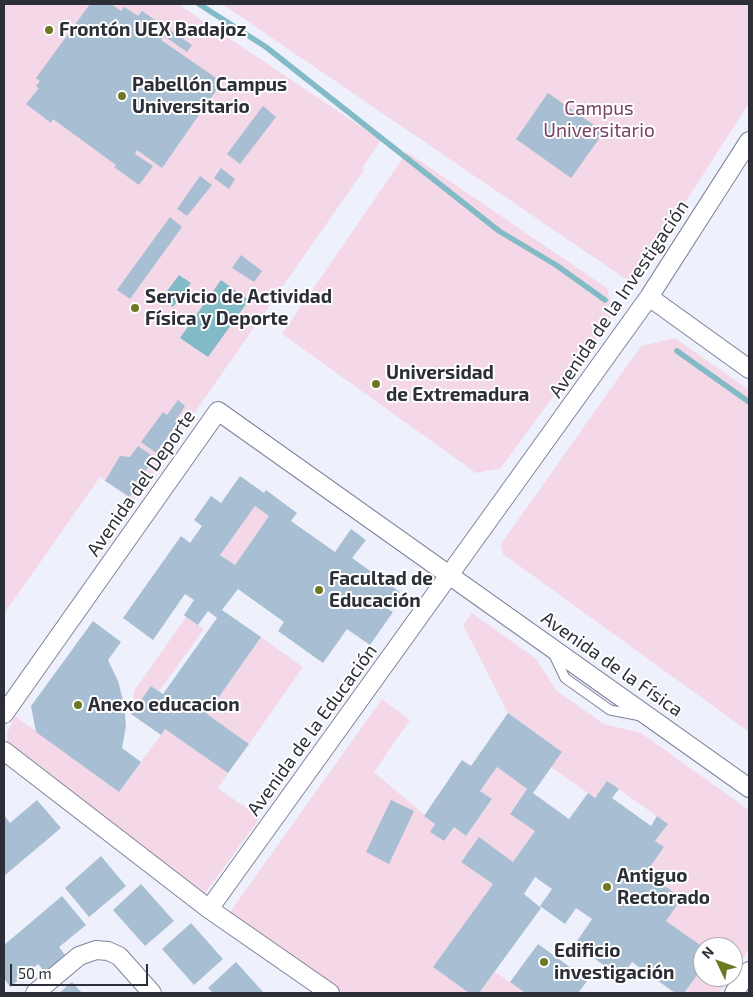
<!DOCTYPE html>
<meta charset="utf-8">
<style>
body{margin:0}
#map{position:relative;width:753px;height:997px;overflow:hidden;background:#eef1fc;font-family:"Exo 2",sans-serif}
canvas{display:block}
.frame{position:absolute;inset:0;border:5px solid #2c2e38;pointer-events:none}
.north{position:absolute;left:693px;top:937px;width:50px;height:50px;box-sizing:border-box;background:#fff;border:1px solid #ababaf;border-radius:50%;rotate:312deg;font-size:14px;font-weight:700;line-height:20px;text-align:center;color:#2c2e38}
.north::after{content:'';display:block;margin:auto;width:18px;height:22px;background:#6d7823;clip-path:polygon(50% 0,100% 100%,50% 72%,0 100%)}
.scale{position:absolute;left:10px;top:964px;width:138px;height:22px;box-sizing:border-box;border:2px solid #2c2e38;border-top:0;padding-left:6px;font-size:15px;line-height:18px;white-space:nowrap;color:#2c2e38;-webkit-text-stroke:4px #fff;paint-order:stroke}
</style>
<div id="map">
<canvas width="753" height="997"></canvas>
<div class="frame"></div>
<div class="north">N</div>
<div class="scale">50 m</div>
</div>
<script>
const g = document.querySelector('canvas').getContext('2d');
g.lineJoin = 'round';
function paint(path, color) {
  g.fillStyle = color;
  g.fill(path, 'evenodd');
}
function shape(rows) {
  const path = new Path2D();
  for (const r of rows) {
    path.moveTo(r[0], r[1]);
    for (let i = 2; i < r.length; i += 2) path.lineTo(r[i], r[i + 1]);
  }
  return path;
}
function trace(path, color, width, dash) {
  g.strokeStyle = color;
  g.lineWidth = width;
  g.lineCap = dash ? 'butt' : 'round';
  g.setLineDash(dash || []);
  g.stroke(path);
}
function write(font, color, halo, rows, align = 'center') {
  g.font = font + ' "Exo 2",sans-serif';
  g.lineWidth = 4;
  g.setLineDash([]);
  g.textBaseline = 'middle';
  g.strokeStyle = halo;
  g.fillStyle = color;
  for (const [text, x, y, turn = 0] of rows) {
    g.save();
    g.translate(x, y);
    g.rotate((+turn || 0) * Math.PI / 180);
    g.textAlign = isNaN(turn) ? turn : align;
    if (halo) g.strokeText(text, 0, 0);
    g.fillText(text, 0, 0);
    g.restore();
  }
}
paint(shape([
 [4,4,178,4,381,140,362,168,364,170,133,501,100,477,4,614],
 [222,4,749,4,749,103,633,284],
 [407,152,607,288,613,314,501,468,476,473,282,334],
 [675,338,749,390,749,732,503,554,501,544,641,346],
 [255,506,269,516,235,565,220,555],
 [472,613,536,659,557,691,604,724,641,733,749,810,749,950,733,973,733,947,703,947,666,921,682,898,646,873,664,848,655,841,668,824,607,781,595,798,551,767,562,752,508,713,463,625],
 [186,617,204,629,159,691,151,686,132,712,134,691],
 [261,637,303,667,249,744,207,714],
 [382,699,410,720,374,772,435,824,430,832,443,841,454,827,466,836,492,800,480,791,497,767,527,789,510,813,535,831,513,862,479,838,461,861,493,884,433,967,469,993,344,993,289,957,230,912],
 [15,716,119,792,165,729,228,773,218,788,260,818,205,893,8,745,7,733],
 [703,967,703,977,730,977,719,993,684,993],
 [495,972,510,982,525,993,479,993]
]), '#f4d8e8');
paint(shape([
 [179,275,191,283,173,307,161,299],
 [221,280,249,300,208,357,180,338]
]), '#82bac6');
trace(shape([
 [199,4,266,47,499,231,556,265,605,300],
 [677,351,749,402]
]), '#82bac6', 5.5);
paint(shape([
 [90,4,111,4,121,11,124,7,138,16,142,11,192,45,187,52,164,36,161,40,222,82,162,168,137,150,135,154,153,166,139,185,114,167,116,165,53,119,51,123,26,104,39,88,36,86,40,81,36,78],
 [548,93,604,132,571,178,516,139],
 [263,106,276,117,240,164,227,154],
 [221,168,235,179,229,189,214,178],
 [200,176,212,185,187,216,177,209],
 [170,217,182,227,130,299,117,290],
 [241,255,262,271,254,282,232,268],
 [178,400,185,406,176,420,178,422,156,453,141,442,163,412,167,415],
 [138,446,154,457,130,497,105,481,120,456,130,457],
 [240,476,264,493,266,490,297,513,291,521,335,552,351,529,366,540,352,558,400,592,388,609,393,612,370,645,347,629,323,663,278,631,284,622,238,589,222,610,261,637,207,714,249,744,228,773,165,729,161,735,131,714,151,686,163,694,217,618,208,611,198,625,186,617,184,615,194,600,185,594,153,640,123,618,181,536,190,543,202,526,194,520,211,496,221,503],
 [255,506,269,516,235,565,220,555],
 [93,621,121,642,108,660,118,681,124,704,126,726,122,748,141,762,119,792,36,732,31,706],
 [508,713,562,752,533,793,569,819,588,793,595,798,607,781,619,789,612,798,651,826,657,816,668,824,655,841,664,847,646,873,682,898,666,921,703,947,703,967,684,993,675,993,632,962,621,978,575,944,592,919,576,908,565,924,540,906,552,889,535,877,524,894,541,908,479,993,469,993,433,967,493,884,461,862,479,837,513,862,535,831,510,814,527,789,497,767,480,791,492,799,466,836,454,827,444,841,430,832,435,824,424,816,462,760,471,766],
 [37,800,61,828,4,876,4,815,10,823],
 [391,800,414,811,389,864,366,852],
 [101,856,126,886,89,917,65,888],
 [141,884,174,921,145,946,113,910],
 [62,896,86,925,59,947,65,955,45,972,38,964,10,987,4,978,4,945],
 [191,923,223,959,194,985,162,949],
 [538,944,588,980,578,993,525,993,510,982],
 [236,962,264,993,213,993,208,988],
 [72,982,82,993,59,993]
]), '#a8bed2');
const service = shape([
 [553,653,565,678,610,710,641,716]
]);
const minor = shape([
 [649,297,749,369],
 [4,714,218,411,749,788],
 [4,751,209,909,330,993],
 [209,909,649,297,749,141],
 [35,993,79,956,96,950,108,951,119,956,152,993],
 [734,993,749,971]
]);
trace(service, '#7f839c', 11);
trace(minor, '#7f839c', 20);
trace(service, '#fff', 9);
trace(minor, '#fff', 18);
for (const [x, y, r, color] of [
 [49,30,5,"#6d7823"],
 [122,96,5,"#6d7823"],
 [135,308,5,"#6d7823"],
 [376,384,5,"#6d7823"],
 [319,590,5,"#6d7823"],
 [78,705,5,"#6d7823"],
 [607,887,5,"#6d7823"],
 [544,962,5,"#6d7823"]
]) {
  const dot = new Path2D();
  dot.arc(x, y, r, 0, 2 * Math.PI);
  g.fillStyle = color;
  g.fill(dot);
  trace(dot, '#fff', 2);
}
write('bold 19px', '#2c2e38', '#fff', [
 ["Frontón UEX Badajoz",59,30],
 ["Pabellón Campus",132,85],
 ["Universitario",132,107],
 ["Servicio de Actividad",145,297],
 ["Física y Deporte",145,319],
 ["Universidad",386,373],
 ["de Extremadura",386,395],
 ["Facultad de",329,579],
 ["Educación",329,601],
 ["Anexo educacion",88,705],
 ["Antiguo",617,876],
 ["Rectorado",617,898],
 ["Edificio",554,951],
 ["investigación",554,973]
], 'left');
write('19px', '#784165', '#fff', [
 ["Campus",599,109],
 ["Universitario",599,131]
]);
write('19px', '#2c2e38', '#fff', [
 ["Avenida de la Investigación",619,299,-56],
 ["Avenida del Deporte",141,483,-55],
 ["Avenida de la Física",612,664,35],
 ["Avenida de la Educación",312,730,-54]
]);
</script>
